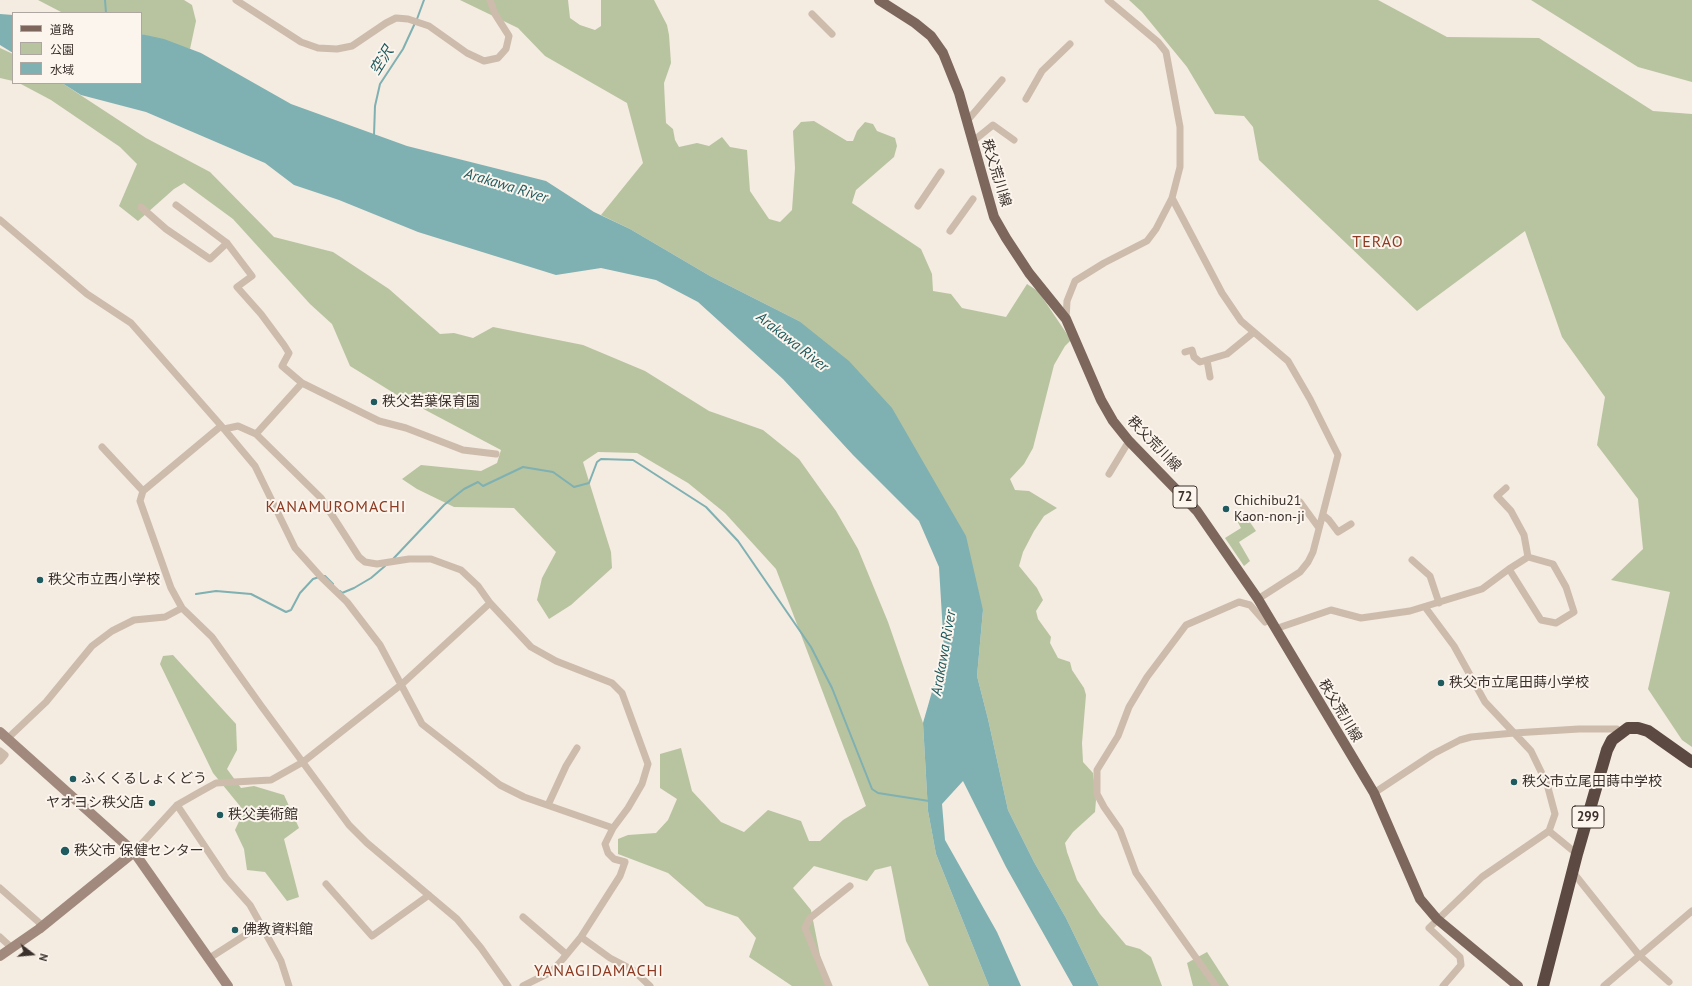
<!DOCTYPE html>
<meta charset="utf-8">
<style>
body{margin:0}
#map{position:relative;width:1692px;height:986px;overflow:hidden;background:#f4ebe1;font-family:"PT Sans","Noto Sans JP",sans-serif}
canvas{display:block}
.legend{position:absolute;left:12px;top:12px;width:130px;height:72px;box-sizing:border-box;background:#fbf5ee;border:1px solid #aea6a0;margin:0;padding:5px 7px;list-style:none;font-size:12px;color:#3b302b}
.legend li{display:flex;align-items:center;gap:8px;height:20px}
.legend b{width:20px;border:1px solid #aea6a0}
.north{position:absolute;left:12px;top:934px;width:40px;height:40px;-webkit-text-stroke:3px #fbf5ee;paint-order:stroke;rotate:106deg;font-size:11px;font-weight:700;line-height:16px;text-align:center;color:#3b302b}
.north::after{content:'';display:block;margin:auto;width:14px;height:18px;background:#3b302b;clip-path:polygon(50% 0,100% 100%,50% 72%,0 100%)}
</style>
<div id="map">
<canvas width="1692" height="986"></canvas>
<ul class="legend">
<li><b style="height:5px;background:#7d675c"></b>道路</li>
<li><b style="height:11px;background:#b8c4a0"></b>公園</li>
<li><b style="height:11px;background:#7fb0b2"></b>水域</li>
</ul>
<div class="north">N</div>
</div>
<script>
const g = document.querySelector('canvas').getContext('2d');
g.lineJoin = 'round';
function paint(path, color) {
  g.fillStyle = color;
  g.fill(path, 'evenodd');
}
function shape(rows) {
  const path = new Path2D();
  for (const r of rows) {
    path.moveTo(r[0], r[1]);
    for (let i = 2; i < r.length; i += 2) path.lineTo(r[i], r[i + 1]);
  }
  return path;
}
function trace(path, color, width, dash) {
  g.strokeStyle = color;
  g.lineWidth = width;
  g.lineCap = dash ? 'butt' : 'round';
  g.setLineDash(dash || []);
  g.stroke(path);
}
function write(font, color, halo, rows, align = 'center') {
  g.font = font + ' "PT Sans","Noto Sans JP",sans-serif';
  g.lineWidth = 4;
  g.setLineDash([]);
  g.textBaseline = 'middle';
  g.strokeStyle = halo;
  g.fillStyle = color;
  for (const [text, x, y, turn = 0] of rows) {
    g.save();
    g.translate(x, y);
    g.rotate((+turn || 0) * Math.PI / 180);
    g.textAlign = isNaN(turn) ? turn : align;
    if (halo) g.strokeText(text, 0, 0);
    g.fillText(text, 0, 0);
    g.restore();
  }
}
paint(shape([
 [38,0,184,0,192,5,196,21,190,49,141,34,141,13,63,13],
 [460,0,568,0,570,18,580,25,595,30,601,26,601,0,654,0,667,25,669,35,671,63,664,83,665,105,666,123,673,129,675,140,679,147,697,143,709,146,722,137,730,147,747,150,750,191,769,219,780,222,792,210,795,168,793,131,801,122,814,121,847,141,853,141,857,131,865,122,873,124,877,131,895,138,897,146,894,157,856,190,852,203,921,249,932,274,933,291,951,294,962,308,1006,317,1027,284,1038,291,1071,340,1065,346,1054,365,1033,448,1024,464,1010,479,1015,490,1029,491,1057,508,1044,516,1034,531,1023,552,1019,566,1037,588,1043,600,1036,611,1038,619,1051,637,1050,643,1058,658,1070,662,1072,670,1084,688,1086,695,1082,743,1083,762,1093,773,1096,800,1095,812,1073,832,1065,843,1067,852,1077,880,1100,914,1126,945,1140,949,1151,957,1162,986,1099,986,1066,918,1034,862,1008,810,988,719,977,676,983,610,799,321,710,276,630,229,601,215,643,163,627,103,545,56,518,28],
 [1129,0,1378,0,1447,37,1539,38,1653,111,1692,114,1692,747,1682,740,1648,689,1670,592,1611,580,1643,549,1638,499,1597,445,1605,397,1562,337,1525,231,1417,311,1259,160,1253,127,1244,116,1215,114,1187,67,1142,12],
 [1531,0,1692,0,1692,82,1638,67],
 [0,48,13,54,13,81,0,78],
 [19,83,62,83,146,138,210,172,274,237,333,252,389,289,440,334,454,333,473,338,493,327,583,345,645,371,709,411,763,430,799,459,836,511,858,549,888,622,923,723,928,811,936,854,989,986,929,986,906,941,891,866,875,870,867,881,814,866,793,888,811,910,826,986,792,986,749,957,756,938,738,917,706,906,668,873,618,854,618,839,628,835,656,833,668,820,677,799,660,788,660,754,681,748,692,791,721,822,744,832,768,810,801,821,809,841,820,841,843,820,866,806,776,569,725,513,688,483,637,453,598,452,583,462,611,552,612,568,571,605,549,619,537,600,542,578,556,552,514,508,454,507,417,489,402,479,421,465,481,471,497,463,501,450,397,395,350,366,332,324,310,304,233,219,184,183,174,189,138,221,119,206,137,164,120,147,51,100],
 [1243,512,1256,531,1239,542,1250,561,1244,566,1225,538,1241,528,1235,517],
 [173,655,236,724,237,750,227,769,241,788,254,786,284,795,299,828,284,839,299,897,287,901,265,872,247,870,244,849,235,830,244,811,213,773,160,664,163,656],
 [1207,952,1229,986,1193,986,1187,963]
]), '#b8c4a0');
paint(shape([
 [0,14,13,15,13,53,0,45],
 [141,34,164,39,201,53,291,104,407,146,546,181,594,212,630,229,710,276,799,321,849,361,892,408,966,536,983,610,977,676,988,719,1008,810,1034,862,1066,918,1099,986,1073,986,1006,867,963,781,942,804,945,840,997,932,1021,986,989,986,936,854,928,811,923,723,944,650,939,567,919,521,853,455,783,379,698,302,656,280,601,268,556,275,418,232,339,200,294,185,265,163,146,112,81,95,62,83,141,83]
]), '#7fb0b2');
trace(shape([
 [105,0,106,13],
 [417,19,424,0],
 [374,135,375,106,380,84,403,49,415,23],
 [393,559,444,505,464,489,478,482,483,486,523,467,553,472,574,487,589,483,597,462,601,459,633,460,706,507,738,541,811,647,832,688,872,789,878,793,929,801],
 [323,576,325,576,333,584],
 [340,591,342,593,354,588,371,578,385,566],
 [196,594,216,591,251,594,286,612,291,610,300,593,313,579,319,577]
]), '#7fb0b2', 2);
trace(shape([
 [236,0,301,42,318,48,337,49,352,46,386,23,396,18,408,19,429,26,467,53,484,61,498,58,506,49,509,36,495,14,490,0],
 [812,14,832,34],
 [1026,99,1042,71,1070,44],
 [967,121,1002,80],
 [972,142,993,125,1014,140],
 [1172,198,1222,293,1241,321,1288,361,1310,399,1338,455,1313,552,1308,562,1300,572,1258,599],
 [176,205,227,243,252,276,237,287,261,314,284,345,289,353,282,366,302,383],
 [918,206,941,172],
 [141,207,166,229,210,259,227,243],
 [0,220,87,294,131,323,224,429,255,466,295,548,321,577,347,602,380,645,422,724,500,785,524,797,613,828],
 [950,231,973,199],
 [1066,319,1067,301,1075,281,1104,263,1147,241,1156,229,1172,198,1180,167,1180,127,1166,52,1158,42,1108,0],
 [1185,352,1192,350,1194,357,1200,362,1227,354,1254,332],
 [1207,360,1210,377],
 [221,426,143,491,140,501,171,588,182,608,212,637,262,707,349,825,367,843,457,919,481,948,508,986],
 [224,429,238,426,256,434,321,498,359,557,365,562,377,564,409,559,431,559,461,570,478,586,490,603,531,647,556,661,612,683,622,693,648,764,642,784,628,808,613,828,605,844,608,853,614,859,625,862,620,876,581,937,562,960,551,972,523,986],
 [256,434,302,383,379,421,406,428,463,450,496,454],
 [102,447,143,491],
 [1109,474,1129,441],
 [1506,488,1497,496,1511,511,1524,535,1528,557],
 [1300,502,1319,528],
 [1323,515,1329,520,1338,532,1351,524],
 [1412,560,1430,576,1439,603],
 [1425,607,1454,646,1485,702,1531,751,1547,784,1555,814,1549,831,1482,877,1429,928,1460,957,1461,965,1443,986],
 [1275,629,1331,610,1361,618,1410,611,1482,589,1509,569,1541,620,1556,623,1574,612,1566,587,1553,564,1528,557,1509,569],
 [7,739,46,702,92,646,112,631,134,620,165,617,182,608],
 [0,751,5,755,0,761],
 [1374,793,1433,754,1460,740,1471,737,1514,733,1579,729,1617,729,1620,733],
 [177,805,226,878,250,905,281,961,289,986],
 [548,805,566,766,577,748],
 [1549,831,1577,854],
 [134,852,177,805,198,793,216,783,271,780,303,762,402,684,490,603],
 [1572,871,1639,955,1669,982],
 [326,884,372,936,429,895],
 [0,888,43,926],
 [523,917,566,954],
 [0,937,12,948],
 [581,937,610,958,633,970,650,986],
 [208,959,261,925],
 [829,986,805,928,810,918,850,886],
 [1216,986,1136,873,1120,830,1104,807,1097,794,1097,770,1118,736,1129,707,1147,677,1186,625,1239,602,1250,605,1265,622,1269,619],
 [1604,986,1692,911]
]), '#cdbbac', 7);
trace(shape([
 [0,732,134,852,228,986],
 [0,956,39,929,134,852]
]), '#a18a7d', 10);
trace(shape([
 [879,0,915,23,931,36,943,53,959,93,994,217,1006,238,1029,273,1066,319,1101,400,1113,421,1129,441,1197,511,1258,599,1374,793,1420,899,1437,919,1518,986]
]), '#7d675c', 10);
trace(shape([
 [1543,986,1577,854,1607,750,1612,740,1628,728,1638,728,1648,731,1692,762]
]), '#5c4a42', 12);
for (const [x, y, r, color] of [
 [374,402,4,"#1f5a5e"],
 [1226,509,4,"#1f5a5e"],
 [40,580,4,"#1f5a5e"],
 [1441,683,4,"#1f5a5e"],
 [73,779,4,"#1f5a5e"],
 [1514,782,4,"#1f5a5e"],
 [152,803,4,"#1f5a5e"],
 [220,815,4,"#1f5a5e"],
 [65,851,5,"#1f5a5e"],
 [235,930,4,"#1f5a5e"]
]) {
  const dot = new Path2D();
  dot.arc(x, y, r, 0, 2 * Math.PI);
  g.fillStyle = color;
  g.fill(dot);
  trace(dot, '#fbf5ee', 1.5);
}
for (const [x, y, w] of [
 [1185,497,24],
 [1588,817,32]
]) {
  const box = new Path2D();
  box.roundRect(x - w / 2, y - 11, w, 22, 3);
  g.fillStyle = '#fbf5ee';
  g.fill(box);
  trace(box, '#3b302b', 1);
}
write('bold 13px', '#3b302b', null, [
 ["72",1185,497],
 ["299",1588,817]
]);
write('14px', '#3b302b', '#fbf5ee', [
 ["秩父荒川線",996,173,73],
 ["秩父荒川線",1154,444,46],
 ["秩父荒川線",1340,711,59]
]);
write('14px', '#3b302b', '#fbf5ee', [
 ["秩父若葉保育園",382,402],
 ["Chichibu21",1234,501],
 ["Kaon-non-ji",1234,517],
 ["秩父市立西小学校",48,580],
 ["秩父市立尾田蒔小学校",1449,683],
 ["ふくくるしょくどう",81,779],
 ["秩父市立尾田蒔中学校",1522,782],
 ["ヤオヨシ秩父店",144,803,"right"],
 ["秩父美術館",228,815],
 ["秩父市 保健センター",74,851],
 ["佛教資料館",243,930]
], 'left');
write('italic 15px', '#1f5a5e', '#fbf5ee', [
 ["空沢",382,61,-58],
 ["Arakawa River",506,186,17],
 ["Arakawa River",792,342,38],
 ["Arakawa River",944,653,-80]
]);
g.letterSpacing = '1px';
write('16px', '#8c3b22', '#fbf5ee', [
 ["TERAO",1378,242],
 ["KANAMUROMACHI",336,507],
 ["YANAGIDAMACHI",599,971]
]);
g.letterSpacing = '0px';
</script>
